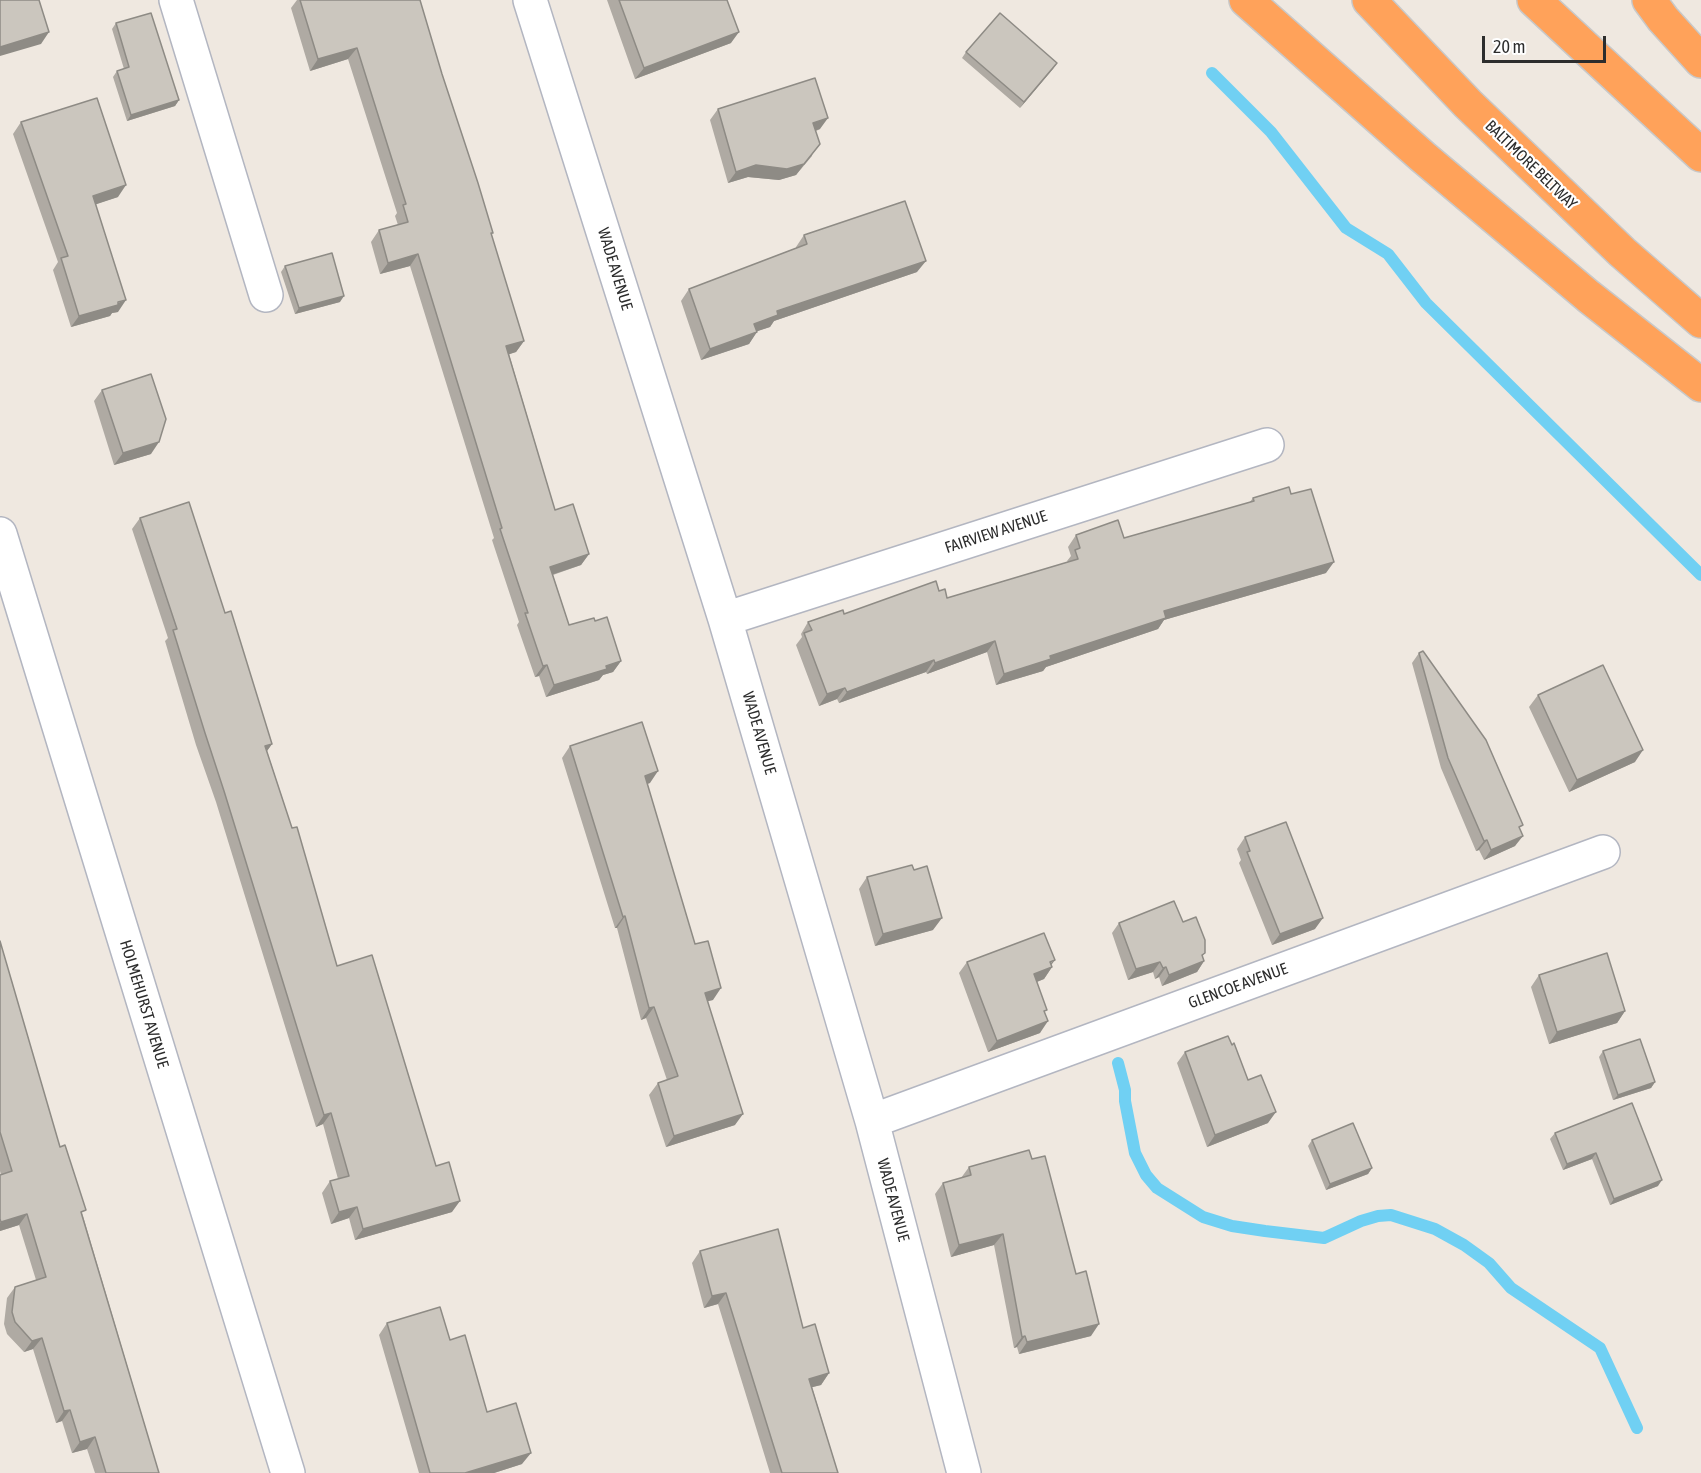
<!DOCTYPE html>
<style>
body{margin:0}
#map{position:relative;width:1701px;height:1473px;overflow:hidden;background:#efe8e0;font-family:"Asap Condensed",sans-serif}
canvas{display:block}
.scale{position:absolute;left:1482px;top:36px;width:124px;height:27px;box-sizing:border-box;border:3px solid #2d2d2d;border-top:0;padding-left:8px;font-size:18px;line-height:21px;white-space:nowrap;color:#2d2d2d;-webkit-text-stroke:4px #fff;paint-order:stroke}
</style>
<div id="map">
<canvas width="1701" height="1473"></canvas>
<div class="scale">20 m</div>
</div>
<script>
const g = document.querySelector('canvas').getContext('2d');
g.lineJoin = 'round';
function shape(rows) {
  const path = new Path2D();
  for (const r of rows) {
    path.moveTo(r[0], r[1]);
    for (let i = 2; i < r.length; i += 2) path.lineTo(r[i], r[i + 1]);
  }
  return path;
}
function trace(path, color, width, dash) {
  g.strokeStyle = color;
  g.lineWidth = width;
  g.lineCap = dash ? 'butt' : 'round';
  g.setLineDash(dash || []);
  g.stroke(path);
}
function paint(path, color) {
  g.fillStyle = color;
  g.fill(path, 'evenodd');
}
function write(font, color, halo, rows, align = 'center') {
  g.font = font + ' "Asap Condensed",sans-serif';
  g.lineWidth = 4.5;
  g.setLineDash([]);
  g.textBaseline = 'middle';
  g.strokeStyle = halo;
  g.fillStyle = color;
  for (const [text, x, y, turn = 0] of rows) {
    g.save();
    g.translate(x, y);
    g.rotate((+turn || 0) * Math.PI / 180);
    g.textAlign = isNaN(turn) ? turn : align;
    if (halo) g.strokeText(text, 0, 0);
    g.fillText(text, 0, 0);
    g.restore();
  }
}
trace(shape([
 [1212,73,1271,132,1346,228,1388,254,1426,303,1701,575],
 [1118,1063,1125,1090,1125,1101,1135,1153,1146,1175,1157,1188,1203,1217,1232,1226,1265,1231,1324,1238,1361,1221,1378,1216,1391,1215,1435,1229,1464,1245,1489,1263,1511,1288,1600,1348,1637,1428]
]), '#70d0f3', 12);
const minor = shape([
 [176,0,266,295],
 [530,0,725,619,872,1121,964,1473],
 [0,534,288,1473],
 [725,619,1267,445],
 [872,1121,1603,852]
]);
const highway = shape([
 [1246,0,1423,157,1588,296,1701,385],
 [1369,0,1468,104,1622,252,1701,321],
 [1534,0,1701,155],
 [1649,0,1663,19,1701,61]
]);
trace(minor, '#b3b6c1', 36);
trace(highway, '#c8c8c8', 36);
trace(minor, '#fff', 33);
trace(highway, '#ffa25a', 33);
paint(shape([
 [297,0,420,0,442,74,493,233,491,235,524,341,516,352,509,354,555,510,589,554,581,565,553,575,569,625,595,621,621,661,613,672,603,675,599,680,546,697,539,676,535,677,517,625,519,622,492,540,494,538,410,266,380,274,371,242,379,230,398,225,395,216,397,213,348,59,310,71,291,8],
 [607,0,727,0,731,43,635,79],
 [116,23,179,100,175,106,127,121,113,77,117,71,124,69,112,29],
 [966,52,1057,63,1020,108,962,58],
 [718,109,820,129,816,131,812,156,796,175,779,180,748,177,728,183,710,120],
 [21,122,118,197,96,204,118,312,112,313,110,316,71,327,53,270,58,262,13,134],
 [804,235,917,272,774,321,770,327,757,331,749,344,701,360,681,301,689,289,796,248,796,247],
 [285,266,340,302,295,314,281,272],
 [102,390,151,454,114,465,94,401],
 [1291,494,1326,573,1164,620,1158,629,1046,667,1043,671,996,685,987,652,927,674,926,672,839,703,837,699,819,706,796,645,802,637,801,634,808,622,939,591,947,598,1068,562,1067,561,1071,556,1068,547,1076,535,1124,538,1249,503,1253,498],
 [140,518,225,613,272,744,267,751,337,966,436,1166,452,1212,355,1240,349,1218,331,1224,322,1193,330,1181,338,1179,323,1124,316,1127,216,802,196,745,165,641,168,638,132,529],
 [1419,653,1520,830,1515,846,1484,860,1479,850,1476,851,1441,768,1412,663],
 [1538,695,1635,762,1569,792,1529,707],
 [570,746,650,783,647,784,695,944,713,1000,707,1001,735,1125,666,1147,649,1095,658,1083,667,1080,646,1018,641,1020,617,928,615,928,562,758],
 [1245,837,1315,929,1272,945,1239,863,1241,860,1237,849],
 [867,877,933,930,875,946,859,889],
 [1183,922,1205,953,1202,957,1204,961,1197,972,1162,986,1159,977,1155,979,1153,972,1128,980,1112,933,1119,923],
 [0,941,60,1147,83,1216,159,1473,95,1473,87,1449,72,1453,62,1421,56,1423,33,1349,24,1352,7,1334,4,1324,7,1298,15,1287,36,1280,19,1225,0,1231,0,1175,1,1175,0,1171],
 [967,962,1051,965,1052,967,1044,979,1037,982,1045,1013,1040,1033,988,1052,959,973],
 [1539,975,1625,1011,1617,1023,1549,1044,1531,987],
 [1232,1045,1268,1123,1207,1147,1177,1063,1185,1052],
 [1603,1051,1655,1082,1651,1088,1613,1100,1599,1057],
 [1632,1103,1658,1186,1610,1205,1592,1159,1563,1170,1550,1139,1555,1133],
 [1312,1140,1372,1168,1368,1174,1326,1190,1308,1146],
 [969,1167,1091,1336,1019,1354,1017,1347,1014,1348,994,1245,951,1257,935,1194,943,1183,961,1178],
 [700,1251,803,1328,829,1373,821,1385,812,1387,838,1473,770,1473,718,1304,704,1308,692,1263],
 [387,1323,450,1340,487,1412,522,1464,494,1473,419,1473,379,1335]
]), '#afaaa3');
paint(shape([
 [49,32,41,44,0,56,0,47],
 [739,32,731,43,635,79,644,68],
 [357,48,348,59,310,71,318,59],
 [1057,63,1053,69,1020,108,1024,102],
 [179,100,175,106,127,121,131,115],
 [828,118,820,129,805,134,813,123],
 [820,144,796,175,779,180,748,177,728,183,736,172],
 [126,185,118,197,85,208,93,196],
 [418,254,410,266,380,274,388,263],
 [926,261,917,272,774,321,770,327,746,335,754,324,777,311],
 [344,296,340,302,295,314,299,308],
 [126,300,118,312,112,313,110,316,71,327,79,316],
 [757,332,749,344,701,360,710,349],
 [524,341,516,352,498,358,506,346],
 [159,442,151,454,114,465,123,453],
 [589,554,581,565,542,578,550,567],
 [1334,562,1326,573,1164,620,1158,629,1046,667,1043,671,996,685,1004,674,1164,611],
 [995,641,987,652,927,674,935,663],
 [934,660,926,672,839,703,847,692],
 [621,661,613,672,603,675,599,680,546,697,554,685],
 [547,665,539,676,535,677,543,666],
 [845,688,837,699,819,706,827,694],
 [272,744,264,755,265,746],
 [1643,750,1635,762,1569,792,1577,780],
 [658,771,650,783,637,787,645,776],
 [1523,836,1515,846,1484,860,1491,850],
 [1487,840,1479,850,1476,851,1484,841],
 [625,916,617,928,615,928,623,917],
 [942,918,933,930,875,946,883,934],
 [1323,918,1315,929,1272,945,1280,934],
 [1055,960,1049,968,1052,967,1044,979,1026,986,1034,974],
 [1204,961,1197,972,1162,986,1169,975],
 [1160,962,1153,972,1128,980,1136,969],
 [1166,967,1159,977,1155,979,1163,968],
 [721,988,713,1000,696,1004,705,993],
 [654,1007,646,1018,641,1020,649,1008],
 [1625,1011,1617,1023,1549,1044,1557,1032],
 [1048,1021,1040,1033,988,1052,997,1041],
 [1655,1082,1651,1088,1613,1100,1618,1095],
 [1276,1112,1268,1123,1207,1147,1215,1135],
 [331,1113,323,1124,316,1127,324,1115],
 [743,1114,735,1125,666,1147,674,1136],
 [1596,1153,1592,1159,1563,1170,1567,1164],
 [1372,1168,1368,1174,1326,1190,1330,1184],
 [1662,1180,1658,1186,1610,1205,1614,1199],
 [460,1201,452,1212,355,1240,363,1229],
 [357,1207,349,1218,331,1224,339,1212],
 [27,1214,19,1225,0,1231,0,1223,1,1222],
 [1003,1234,994,1245,951,1257,959,1245],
 [726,1293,718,1304,704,1308,712,1296],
 [1099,1324,1091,1336,1019,1354,1027,1342],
 [1025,1336,1017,1347,1014,1348,1022,1337],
 [42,1338,33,1349,24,1352,32,1341],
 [829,1373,821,1385,801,1390,809,1379],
 [70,1410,62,1421,56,1423,64,1411],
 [95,1437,87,1449,72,1453,80,1442],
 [531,1453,522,1464,494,1473,465,1473]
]), '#8e8b85');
const building = shape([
 [0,0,39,0,49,32,0,47,0,0],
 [300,0,420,0,442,74,478,183,493,233,491,233,524,341,506,346,555,510,573,504,589,554,550,567,569,625,594,618,595,621,607,617,621,661,606,666,607,669,554,685,547,665,543,666,525,613,528,613,500,529,502,528,418,254,388,263,379,230,408,222,403,205,406,204,357,48,318,59,300,0],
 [619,0,727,0,739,32,644,68,619,0],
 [151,13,179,100,131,115,117,71,129,67,116,23,151,13],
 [1000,13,1057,63,1024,102,966,52,1000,13],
 [815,78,828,118,813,123,820,144,804,164,787,169,756,165,736,172,718,109,815,78],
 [97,98,126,185,93,196,126,300,118,302,118,305,79,316,61,258,68,256,21,122,97,98],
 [905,201,926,261,777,311,778,315,754,324,757,332,710,349,689,289,807,244,804,235,905,201],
 [332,253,344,296,299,308,285,266,332,253],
 [151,374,166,419,159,442,123,453,102,390,151,374],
 [1289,487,1291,494,1311,489,1334,562,1164,611,1166,618,1050,656,1051,659,1004,674,995,641,935,663,934,660,847,692,845,688,827,694,804,633,812,630,808,622,843,610,844,614,936,581,939,591,945,589,947,598,1078,559,1075,550,1080,548,1076,535,1118,520,1124,538,1254,501,1253,498,1289,487],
 [189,502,225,613,231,611,272,744,265,746,292,828,297,827,337,966,372,955,436,1166,449,1162,460,1201,363,1229,357,1207,339,1212,330,1181,349,1176,331,1113,324,1115,224,791,205,733,173,630,177,629,140,518,189,502],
 [1423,651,1486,740,1523,825,1519,827,1523,836,1491,850,1487,840,1484,841,1448,758,1419,653,1423,651],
 [1603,665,1643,750,1577,780,1538,695,1603,665],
 [642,722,658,771,645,776,695,944,708,941,721,988,705,993,743,1114,674,1136,658,1083,678,1076,654,1007,649,1008,625,916,623,917,570,746,642,722],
 [1286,822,1323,918,1280,934,1247,852,1250,851,1245,837,1286,822],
 [912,865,914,870,927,866,942,918,883,934,867,877,912,865],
 [1174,901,1183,922,1196,917,1205,940,1205,953,1202,955,1204,961,1169,975,1166,967,1163,968,1160,962,1136,969,1119,923,1174,901],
 [1044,933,1055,960,1050,962,1052,967,1034,974,1047,1010,1044,1011,1048,1021,997,1041,967,962,1044,933],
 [0,941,60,1147,65,1145,86,1210,81,1212,159,1473,106,1473,95,1437,80,1442,70,1410,64,1411,42,1338,32,1341,15,1322,12,1312,15,1287,46,1277,27,1214,1,1222,0,1219,0,1175,12,1171,0,1132,0,941],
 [1607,953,1625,1011,1557,1032,1539,975,1607,953],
 [1228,1036,1232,1045,1234,1043,1248,1080,1261,1075,1276,1112,1215,1135,1185,1052,1228,1036],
 [1640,1039,1655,1082,1618,1095,1603,1051,1640,1039],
 [1632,1103,1662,1180,1614,1199,1596,1153,1567,1164,1555,1133,1632,1103],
 [1353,1123,1372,1168,1330,1184,1312,1140,1353,1123],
 [1029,1150,1032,1159,1045,1156,1076,1274,1086,1271,1099,1324,1027,1342,1025,1336,1022,1337,1003,1234,959,1245,943,1183,971,1175,969,1167,1029,1150],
 [778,1229,803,1328,815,1324,829,1373,809,1379,838,1473,782,1473,726,1293,712,1296,700,1251,778,1229],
 [440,1307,450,1340,465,1335,487,1412,516,1403,531,1453,465,1473,430,1473,387,1323,440,1307]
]);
paint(building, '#cbc6be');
trace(building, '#8e8b85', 1.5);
write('16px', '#2d2d2d', '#fff', [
 ["BALTIMORE BELTWAY",1531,165,44],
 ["WADE AVENUE",615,269,73],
 ["FAIRVIEW AVENUE",996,532,-18],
 ["WADE AVENUE",759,733,74],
 ["GLENCOE AVENUE",1238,986,-20],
 ["HOLMEHURST AVENUE",144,1004,73],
 ["WADE AVENUE",893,1200,75]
]);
</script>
